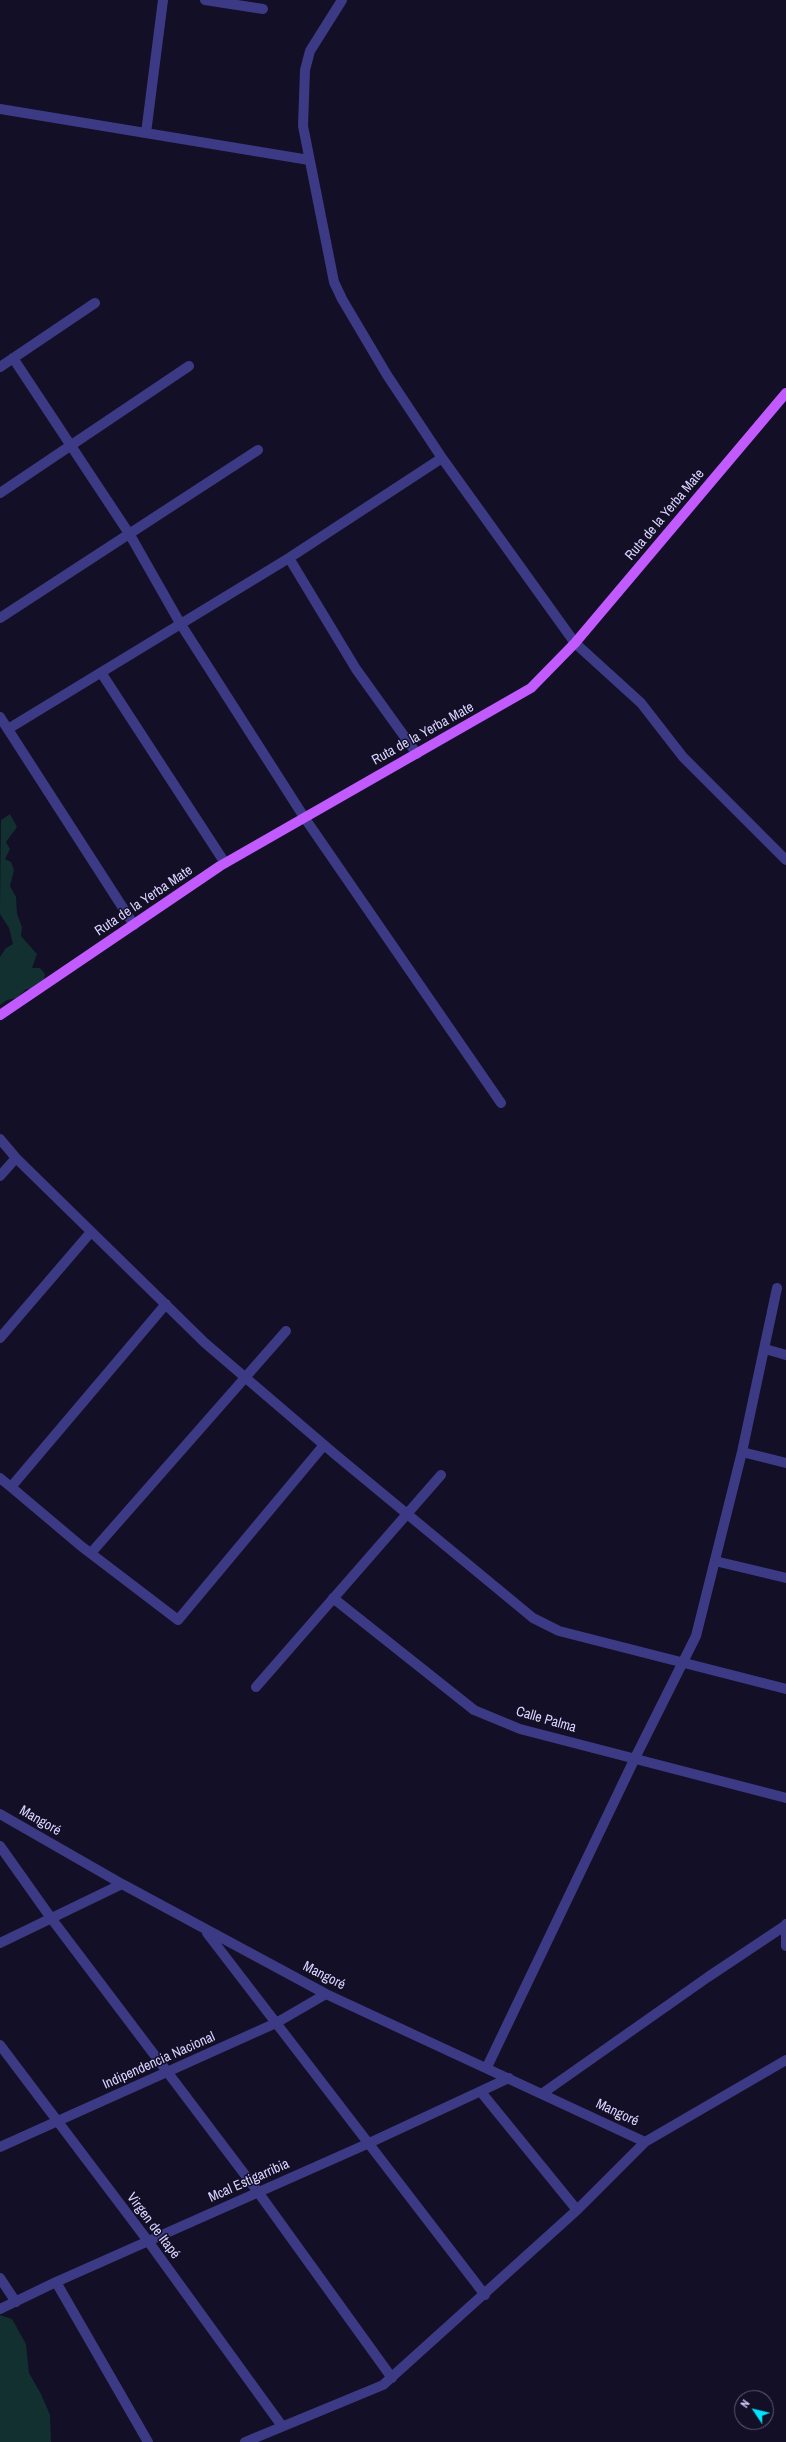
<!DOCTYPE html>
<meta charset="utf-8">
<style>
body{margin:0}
#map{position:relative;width:786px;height:2442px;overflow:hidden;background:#130f26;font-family:"Archivo Narrow",sans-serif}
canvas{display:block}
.north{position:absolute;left:734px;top:2390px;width:40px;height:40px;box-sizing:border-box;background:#130f26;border:1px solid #625e7d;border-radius:50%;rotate:305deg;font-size:11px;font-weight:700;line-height:16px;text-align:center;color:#d9d4ff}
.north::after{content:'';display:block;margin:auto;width:14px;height:18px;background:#00e5ff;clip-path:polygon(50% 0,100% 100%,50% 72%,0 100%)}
</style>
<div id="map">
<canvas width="786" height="2442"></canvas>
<div class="north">N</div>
</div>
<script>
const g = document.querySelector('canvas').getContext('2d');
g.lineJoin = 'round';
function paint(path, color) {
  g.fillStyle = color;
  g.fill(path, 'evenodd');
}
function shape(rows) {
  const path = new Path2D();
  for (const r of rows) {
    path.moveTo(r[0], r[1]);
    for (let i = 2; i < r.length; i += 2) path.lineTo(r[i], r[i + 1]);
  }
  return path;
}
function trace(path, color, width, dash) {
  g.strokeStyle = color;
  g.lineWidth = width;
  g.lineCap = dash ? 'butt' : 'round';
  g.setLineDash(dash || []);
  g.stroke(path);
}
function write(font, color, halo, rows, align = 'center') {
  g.font = font + ' "Archivo Narrow",sans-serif';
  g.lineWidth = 3;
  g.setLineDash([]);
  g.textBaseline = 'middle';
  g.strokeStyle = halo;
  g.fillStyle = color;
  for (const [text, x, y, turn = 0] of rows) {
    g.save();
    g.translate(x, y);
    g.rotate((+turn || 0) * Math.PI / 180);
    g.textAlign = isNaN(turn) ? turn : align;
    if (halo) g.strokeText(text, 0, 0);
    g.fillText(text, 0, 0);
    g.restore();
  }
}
paint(shape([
 [10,814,17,827,6,842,10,849,5,859,11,862,14,870,10,886,16,897,17,914,22,927,21,936,37,954,32,968,40,968,45,974,43,983,31,989,26,989,17,998,7,1000,0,1005,0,957,6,948,13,944,9,928,0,914,0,906,1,820],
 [0,2315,12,2319,26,2344,29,2373,41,2394,50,2415,51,2442,0,2442]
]), '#12302f');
trace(shape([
 [205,0,263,9],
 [342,0,310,51,305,70,303,126,334,282,342,299,387,375,442,458,575,643,641,703,683,757,786,860],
 [0,109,309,160],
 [146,133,163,0],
 [13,358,130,535,180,623,304,817,501,1103],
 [0,367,95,303],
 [0,493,189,366],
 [289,558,356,669,417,754],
 [0,618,258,450],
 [102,674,225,863],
 [0,717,134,925],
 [8,729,289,558,442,458],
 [0,1139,16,1158,205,1343,337,1456,533,1618,559,1631,786,1689],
 [0,1176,16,1158],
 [166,1304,11,1487,81,1546,178,1620,324,1445],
 [0,1338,91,1232],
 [765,1349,786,1355],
 [742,1452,786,1463],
 [0,1478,11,1487],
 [91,1553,286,1331],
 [715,1561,786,1578],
 [333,1598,474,1710,520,1729,786,1798],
 [256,1687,441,1475],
 [0,1814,122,1884,326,1994,645,2142],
 [0,1846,51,1918,258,2192,392,2378],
 [786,1924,786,1946],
 [207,1933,485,2295],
 [0,1943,122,1884],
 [0,2045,148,2241,282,2426],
 [487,2067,635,1758,696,1636,742,1452,777,1288],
 [481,2092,577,2210],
 [543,2093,708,1977,786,1925],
 [0,2147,276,2023,326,1994],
 [0,2278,16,2302],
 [56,2282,148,2442],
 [0,2309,56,2282,367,2144,509,2078],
 [245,2442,383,2385,577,2210,645,2142,786,2060]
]), '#3d3a85', 10);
trace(shape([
 [0,1015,220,866,531,688,575,643,786,393]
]), '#c25bff', 10);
write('14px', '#d9d4ff', '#130f26', [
 ["Ruta de la Yerba Mate",665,515,-50],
 ["Ruta de la Yerba Mate",423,734,-29],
 ["Ruta de la Yerba Mate",144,901,-34],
 ["Calle Palma",546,1720,16],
 ["Mangoré",40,1821,30],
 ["Mangoré",324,1976,27],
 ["Indipendencia Nacional",159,2061,-24],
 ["Mangoré",617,2113,25],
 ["Mcal Estigarribia",249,2181,-24],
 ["Virgen de Itapé",153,2226,53]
]);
</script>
